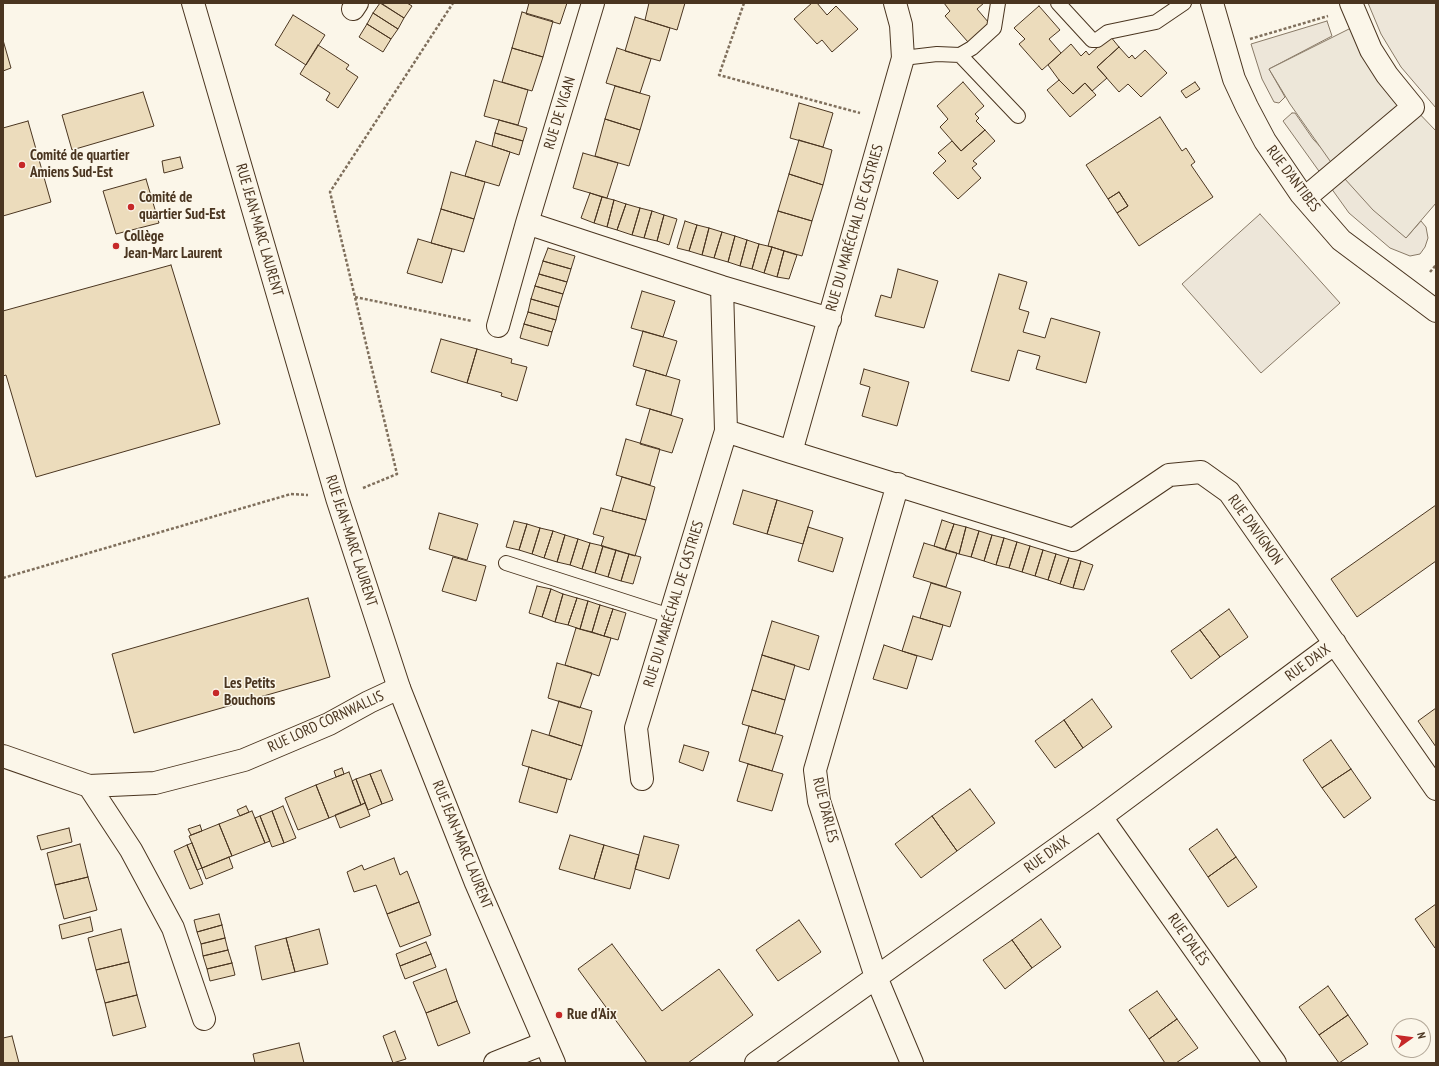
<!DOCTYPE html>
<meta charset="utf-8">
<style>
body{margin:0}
#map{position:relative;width:1439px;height:1066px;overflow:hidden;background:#fbf6e9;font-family:"PT Sans Narrow",sans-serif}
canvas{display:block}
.frame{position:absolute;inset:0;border:4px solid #4a3520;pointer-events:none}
.north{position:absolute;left:1391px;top:1018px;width:40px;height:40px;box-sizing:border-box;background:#fbf6e9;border:1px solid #b4a999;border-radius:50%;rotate:76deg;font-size:11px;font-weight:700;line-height:16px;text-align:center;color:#4a3520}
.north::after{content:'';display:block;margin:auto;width:14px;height:18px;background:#c62828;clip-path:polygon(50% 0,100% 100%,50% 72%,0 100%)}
</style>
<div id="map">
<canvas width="1439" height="1066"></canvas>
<div class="frame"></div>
<div class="north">N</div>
</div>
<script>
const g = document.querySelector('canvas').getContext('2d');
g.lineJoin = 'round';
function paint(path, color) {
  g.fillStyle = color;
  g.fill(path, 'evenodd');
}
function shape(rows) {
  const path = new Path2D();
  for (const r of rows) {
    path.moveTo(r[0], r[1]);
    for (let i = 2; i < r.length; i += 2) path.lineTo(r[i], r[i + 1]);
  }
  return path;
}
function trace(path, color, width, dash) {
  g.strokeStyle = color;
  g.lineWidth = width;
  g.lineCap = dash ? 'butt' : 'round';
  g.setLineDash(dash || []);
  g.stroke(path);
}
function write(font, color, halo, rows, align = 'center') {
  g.font = font + ' "PT Sans Narrow",sans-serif';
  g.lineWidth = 3;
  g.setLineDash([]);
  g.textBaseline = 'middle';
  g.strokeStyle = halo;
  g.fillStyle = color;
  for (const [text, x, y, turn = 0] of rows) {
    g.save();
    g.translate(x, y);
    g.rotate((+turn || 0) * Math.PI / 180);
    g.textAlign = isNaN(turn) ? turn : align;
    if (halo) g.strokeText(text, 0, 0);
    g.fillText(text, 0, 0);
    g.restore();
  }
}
const green = shape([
 [1368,3,1436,3,1436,108,1401,67,1381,34,1368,3],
 [1327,21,1332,36,1269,69,1285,97,1279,103,1274,102,1262,79,1251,44,1327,21],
 [1292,113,1295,113,1313,139,1406,238,1421,221,1426,227,1428,238,1425,247,1420,254,1410,256,1390,248,1349,213,1283,121,1292,113],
 [1260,214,1340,303,1261,373,1182,284,1260,214]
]);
paint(green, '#ede6d9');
trace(green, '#887966', 1);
const parking = shape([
 [1359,24,1413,107,1436,131,1436,203,1406,238,1373,210,1335,168,1290,104,1269,69,1359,24]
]);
paint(parking, '#ede7d9');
trace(parking, '#887966', 1);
const building = shape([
 [380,3,404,18,398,29,373,13,380,3],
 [381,3,407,3,412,6,404,18,381,3],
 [529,3,567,3,560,24,526,14,529,3],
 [649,3,685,3,677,30,645,20,649,3],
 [812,3,817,3,827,15,836,6,858,29,832,52,822,40,817,44,794,19,812,3],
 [944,3,984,3,977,9,989,23,968,42,945,16,950,11,944,3],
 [1039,6,1060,30,1049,39,1061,53,1042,70,1019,44,1025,39,1014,28,1039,6],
 [522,12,553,21,543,57,512,48,522,12],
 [373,13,398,29,391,39,367,24,373,13],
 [293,15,325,35,306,65,275,45,293,15],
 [635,17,670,28,660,61,625,51,635,17],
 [367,24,391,39,383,52,359,37,367,24],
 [1110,36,1119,47,1097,67,1107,78,1092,91,1085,83,1073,94,1059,80,1048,65,1071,44,1081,56,1086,51,1089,55,1110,36],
 [3,40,11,68,3,71,3,40],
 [318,45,349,65,346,69,358,77,338,108,326,100,330,93,300,74,318,45],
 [1119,47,1129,58,1132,55,1135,59,1145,50,1167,73,1141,97,1128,84,1119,92,1097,67,1119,47],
 [512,48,543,57,532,91,502,82,512,48],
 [617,48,651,59,640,93,606,83,617,48],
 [494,80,528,90,518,125,484,116,494,80],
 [1059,80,1073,94,1085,83,1096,95,1070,117,1047,90,1059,80],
 [963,82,984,106,975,114,979,118,976,121,985,130,961,151,940,127,948,119,937,106,963,82],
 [1195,82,1200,89,1186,98,1181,91,1195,82],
 [615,86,650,96,640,130,605,119,615,86],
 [143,92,154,126,72,150,62,115,143,92],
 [799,103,833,113,823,147,790,138,799,103],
 [1160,117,1182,151,1186,148,1195,162,1191,165,1213,197,1139,246,1117,213,1128,206,1119,192,1108,199,1086,165,1160,117],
 [605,119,640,130,629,166,595,156,605,119],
 [499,120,527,128,523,141,495,133,499,120],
 [28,121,51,202,3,216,3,128,28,121],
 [985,130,995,141,973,161,977,164,972,168,981,178,958,199,933,173,946,161,938,153,952,141,961,151,985,130],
 [495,133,523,141,519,155,492,146,495,133],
 [799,140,832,150,823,185,789,174,799,140],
 [476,141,510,152,499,186,465,176,476,141],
 [583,153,618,163,607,198,573,188,583,153],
 [180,157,183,168,164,173,162,161,180,157],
 [451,172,485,182,474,219,441,209,451,172],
 [789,174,823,185,812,221,778,211,789,174],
 [146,179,159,223,116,234,103,191,146,179],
 [1119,192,1128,206,1117,213,1108,199,1119,192],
 [590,193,602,197,594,223,581,218,590,193],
 [602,197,614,200,607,227,594,223,602,197],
 [614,200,626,204,617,230,607,227,614,200],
 [626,204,640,208,632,235,617,230,626,204],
 [640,208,652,211,644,238,632,235,640,208],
 [441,209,474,219,464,252,431,243,441,209],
 [652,211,664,215,657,241,644,238,652,211],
 [778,211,812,221,802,256,768,246,778,211],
 [664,215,677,219,669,245,657,241,664,215],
 [685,221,697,225,689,251,677,248,685,221],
 [697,225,709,228,702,255,689,251,697,225],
 [709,228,722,232,714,258,702,255,709,228],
 [722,232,735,236,728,262,714,258,722,232],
 [735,236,747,240,740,266,728,262,735,236],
 [418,239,452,249,442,283,407,273,418,239],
 [747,240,759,244,752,269,740,266,747,240],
 [759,244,772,247,764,273,752,269,759,244],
 [772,247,784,251,777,277,764,273,772,247],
 [548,248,575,256,571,269,543,261,548,248],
 [784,251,797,255,789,279,777,277,784,251],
 [543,261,571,269,567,282,539,274,543,261],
 [171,265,220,424,36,477,6,375,3,376,3,311,171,265],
 [898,269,938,281,924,328,875,316,881,295,891,298,898,269],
 [539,274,567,282,563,294,535,286,539,274],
 [999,274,1027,282,1019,309,1029,312,1023,332,1045,338,1051,318,1100,332,1086,383,1036,369,1040,356,1018,350,1009,381,971,371,999,274],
 [535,286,563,294,559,307,531,299,535,286],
 [642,291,675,301,663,337,631,328,642,291],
 [531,299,559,307,556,320,528,312,531,299],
 [528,312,556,320,552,332,524,324,528,312],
 [524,324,552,332,548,346,520,338,524,324],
 [643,331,677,341,666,376,633,366,643,331],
 [441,339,477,349,467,383,431,372,441,339],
 [477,349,512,359,511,363,527,367,517,401,501,396,502,393,467,383,477,349],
 [864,369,909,382,897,426,862,416,870,387,860,384,864,369],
 [646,370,680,380,671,415,636,405,646,370],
 [650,409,683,419,672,453,640,444,650,409],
 [626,439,660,449,650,485,616,475,626,439],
 [622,477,655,487,646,520,612,511,622,477],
 [743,490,777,500,767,534,733,524,743,490],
 [777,500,813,511,803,544,767,534,777,500],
 [1436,505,1436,561,1357,617,1331,579,1436,505],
 [601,508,646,520,635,556,601,546,604,537,593,534,601,508],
 [439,513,478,524,467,560,429,549,439,513],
 [942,520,954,524,945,550,934,546,942,520],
 [514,521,527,524,519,550,506,547,514,521],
 [527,524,540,528,532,554,519,550,527,524],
 [954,524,966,527,959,554,945,550,954,524],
 [808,527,843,538,833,572,798,561,808,527],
 [966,527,979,531,971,557,959,554,966,527],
 [540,528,553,531,544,558,532,554,540,528],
 [553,531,565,535,557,562,544,558,553,531],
 [979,531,992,535,984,561,971,557,979,531],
 [565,535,578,539,570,565,557,562,565,535],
 [992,535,1004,538,996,565,984,561,992,535],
 [1004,538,1017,542,1009,568,996,565,1004,538],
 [578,539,590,543,582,569,570,565,578,539],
 [1017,542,1030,546,1022,572,1009,568,1017,542],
 [590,543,603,546,595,573,582,569,590,543],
 [924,543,957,553,946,587,913,577,924,543],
 [603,546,616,550,608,577,595,573,603,546],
 [1030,546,1043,550,1035,576,1022,572,1030,546],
 [616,550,629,554,621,581,608,577,616,550],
 [1043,550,1056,554,1048,580,1035,576,1043,550],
 [629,554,641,557,633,584,621,581,629,554],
 [1056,554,1069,558,1060,584,1048,580,1056,554],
 [453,557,486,566,476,601,442,591,453,557],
 [1069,558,1081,561,1073,588,1060,584,1069,558],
 [1081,561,1093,565,1084,590,1073,588,1081,561],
 [931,583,961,592,950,627,920,618,931,583],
 [537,586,551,589,542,617,529,613,537,586],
 [551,589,563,594,555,622,542,617,551,589],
 [563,594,577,598,568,625,555,622,563,594],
 [308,598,330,677,134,733,112,654,308,598],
 [577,598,588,601,580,629,568,625,577,598],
 [588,601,600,605,592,632,580,629,588,601],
 [600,605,613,609,604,636,592,632,600,605],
 [613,609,626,613,618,640,604,636,613,609],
 [1229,609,1248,637,1220,657,1200,630,1229,609],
 [913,616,943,625,932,660,902,651,913,616],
 [772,621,819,636,809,670,762,655,772,621],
 [576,628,611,638,599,676,565,665,576,628],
 [1200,630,1220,657,1191,679,1171,651,1200,630],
 [884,645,917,656,907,689,873,679,884,645],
 [762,655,795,665,785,700,752,690,762,655],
 [557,663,592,673,580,708,548,698,557,663],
 [752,690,785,700,775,734,742,724,752,690],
 [1092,699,1112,727,1083,748,1064,720,1092,699],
 [559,701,592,711,582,746,549,735,559,701],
 [1436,708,1436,747,1418,721,1436,708],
 [1064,720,1083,748,1055,768,1035,741,1064,720],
 [749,726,783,736,772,771,739,761,749,726],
 [532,730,582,746,571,780,522,765,532,730],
 [1331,740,1351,769,1322,788,1303,760,1331,740],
 [684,745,709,752,703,771,679,762,684,745],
 [748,764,783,774,772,811,737,801,748,764],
 [529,767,567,779,557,813,519,802,529,767],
 [342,768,344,774,336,777,334,771,342,768],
 [1351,769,1371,798,1344,818,1322,788,1351,769],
 [381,770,393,800,382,804,370,774,381,770],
 [349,772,361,805,329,818,316,785,349,772],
 [370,774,382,804,368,810,356,779,370,774],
 [356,779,365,803,361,805,352,781,356,779],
 [316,785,329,818,298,830,285,798,316,785],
 [970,789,995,823,957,851,932,816,970,789],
 [365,803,370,816,340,828,335,815,365,803],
 [246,806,249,812,240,816,237,810,246,806],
 [283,806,296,838,284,843,272,811,283,806],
 [252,811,265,843,232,856,219,824,252,811],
 [272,811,284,843,272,847,260,816,272,811],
 [260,816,270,841,265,843,255,818,260,816],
 [932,816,957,851,921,878,895,844,932,816],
 [219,824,232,856,202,868,189,836,219,824],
 [200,825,202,831,191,835,188,829,200,825],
 [69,828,72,842,41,850,37,836,69,828],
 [1217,829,1236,857,1208,877,1189,849,1217,829],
 [570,835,604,845,594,879,559,869,570,835],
 [644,836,679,845,669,879,635,869,644,836],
 [192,843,202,868,197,870,187,845,192,843],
 [80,844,88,877,55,885,47,853,80,844],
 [187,845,203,884,190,889,174,851,187,845],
 [604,845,639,855,630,889,594,879,604,845],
 [229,857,233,868,206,879,202,868,229,857],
 [1236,857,1257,887,1228,907,1208,877,1236,857],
 [394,858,400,875,407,871,419,902,387,914,376,885,354,892,347,872,362,865,364,870,394,858],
 [88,877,97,910,64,919,55,885,88,877],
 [419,902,431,935,400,947,387,914,419,902],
 [1436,904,1436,947,1435,948,1415,919,1436,904],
 [219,914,222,925,197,932,194,920,219,914],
 [90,917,93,931,62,939,59,925,90,917],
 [1041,919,1061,947,1032,968,1012,940,1041,919],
 [799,920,821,952,778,981,756,950,799,920],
 [222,925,225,938,201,944,197,932,222,925],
 [121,929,129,962,96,970,88,938,121,929],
 [319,929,328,964,295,972,286,938,319,929],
 [225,938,228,950,203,956,201,944,225,938],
 [286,938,295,972,262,980,255,946,286,938],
 [1012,940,1032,968,1005,989,983,960,1012,940],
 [426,942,431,954,400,966,396,954,426,942],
 [612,944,662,1011,719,969,753,1015,688,1063,647,1063,578,969,612,944],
 [228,950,232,963,207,969,203,956,228,950],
 [431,954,436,967,405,979,400,966,431,954],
 [129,962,137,995,105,1003,96,970,129,962],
 [232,963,235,975,210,981,207,969,232,963],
 [446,969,457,1001,426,1013,413,982,446,969],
 [1328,986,1348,1015,1319,1035,1299,1007,1328,986],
 [1157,991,1177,1019,1149,1039,1129,1010,1157,991],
 [137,995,146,1027,113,1036,105,1003,137,995],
 [457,1001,470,1033,438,1046,426,1013,457,1001],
 [1348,1015,1368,1044,1339,1063,1319,1035,1348,1015],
 [1177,1019,1198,1048,1176,1063,1165,1063,1149,1039,1177,1019],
 [395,1031,406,1059,393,1063,383,1036,395,1031],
 [12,1036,19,1063,3,1063,3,1038,12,1036],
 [299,1043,304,1063,255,1063,253,1054,299,1043]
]);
paint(building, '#ecdcbc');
trace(building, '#4a3520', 1);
const lane = shape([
 [1058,3,1092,40,1097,40,1108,32,1156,22,1184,3],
 [960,55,1018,116],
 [903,58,937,54,960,55,972,48,994,28,998,3],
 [506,563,670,616]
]);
const street = shape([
 [1212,3,1234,79,1247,107,1265,141,1301,194,1341,240,1436,311],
 [353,9,357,3],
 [1305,198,1413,107,1387,75,1371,50,1351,3],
 [527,223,722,287,830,319],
 [722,287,726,431],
 [498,326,527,223,593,3],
 [791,452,1073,540,1169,475,1201,472,1229,492,1436,789],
 [898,484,815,770,819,801,876,977,912,1063],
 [3,756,89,786,155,783,244,760,329,724,369,702,399,688],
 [642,779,636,728,726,431,791,452,903,58,901,25,895,3],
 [89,786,131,850,173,928,204,1019],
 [1101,817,1275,1063],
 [495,1063,545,1043],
 [756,1063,1101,817,1335,643]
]);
const secondary = shape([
 [193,3,337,498,399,688,476,883,554,1063]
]);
trace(lane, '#4a3520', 16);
trace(street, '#4a3520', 24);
trace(secondary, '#4a3520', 24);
trace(shape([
 [744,3,719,75,860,113],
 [1250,39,1328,16],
 [1430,272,1436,265],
 [355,297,472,321],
 [363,488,397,474,330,192,453,3],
 [3,578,291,494,308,495]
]), '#7f6f5c', 2.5, [3, 2]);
trace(lane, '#fbf6e9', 14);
trace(street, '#fbf6e9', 22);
trace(secondary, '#fbf6e9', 22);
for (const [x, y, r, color] of [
 [22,165,4,"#c62828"],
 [131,207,4,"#c62828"],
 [116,246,4,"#c62828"],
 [216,693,4,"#c62828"],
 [559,1015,4,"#c62828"]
]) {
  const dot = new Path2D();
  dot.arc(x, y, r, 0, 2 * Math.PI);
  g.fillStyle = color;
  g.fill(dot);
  trace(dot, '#fbf6e9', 1.5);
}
write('15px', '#4a3520', '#fbf6e9', [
 ["RUE DE VIGAN",560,113,-73],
 ["RUE D'ANTIBES",1293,179,53],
 ["RUE DU MARÉCHAL DE CASTRIES",855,228,-74],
 ["RUE JEAN-MARC LAURENT",259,230,74],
 ["RUE D'AVIGNON",1255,530,54],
 ["RUE JEAN-MARC LAURENT",351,541,72],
 ["RUE DU MARÉCHAL DE CASTRIES",674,604,-73],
 ["RUE D'AIX",1308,663,-36],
 ["RUE LORD CORNWALLIS",326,722,-25],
 ["RUE D'ARLES",825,810,76],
 ["RUE JEAN-MARC LAURENT",462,845,68],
 ["RUE D'AIX",1047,855,-36],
 ["RUE D'ALÈS",1188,940,55]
]);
write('bold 15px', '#4a3520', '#fbf6e9', [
 ["Comité de quartier",30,156],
 ["Amiens Sud-Est",30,173],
 ["Comité de",139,198],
 ["quartier Sud-Est",139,215],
 ["Collège",124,237],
 ["Jean-Marc Laurent",124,254],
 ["Les Petits",224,684],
 ["Bouchons",224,701],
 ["Rue d'Aix",567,1015]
], 'left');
</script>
